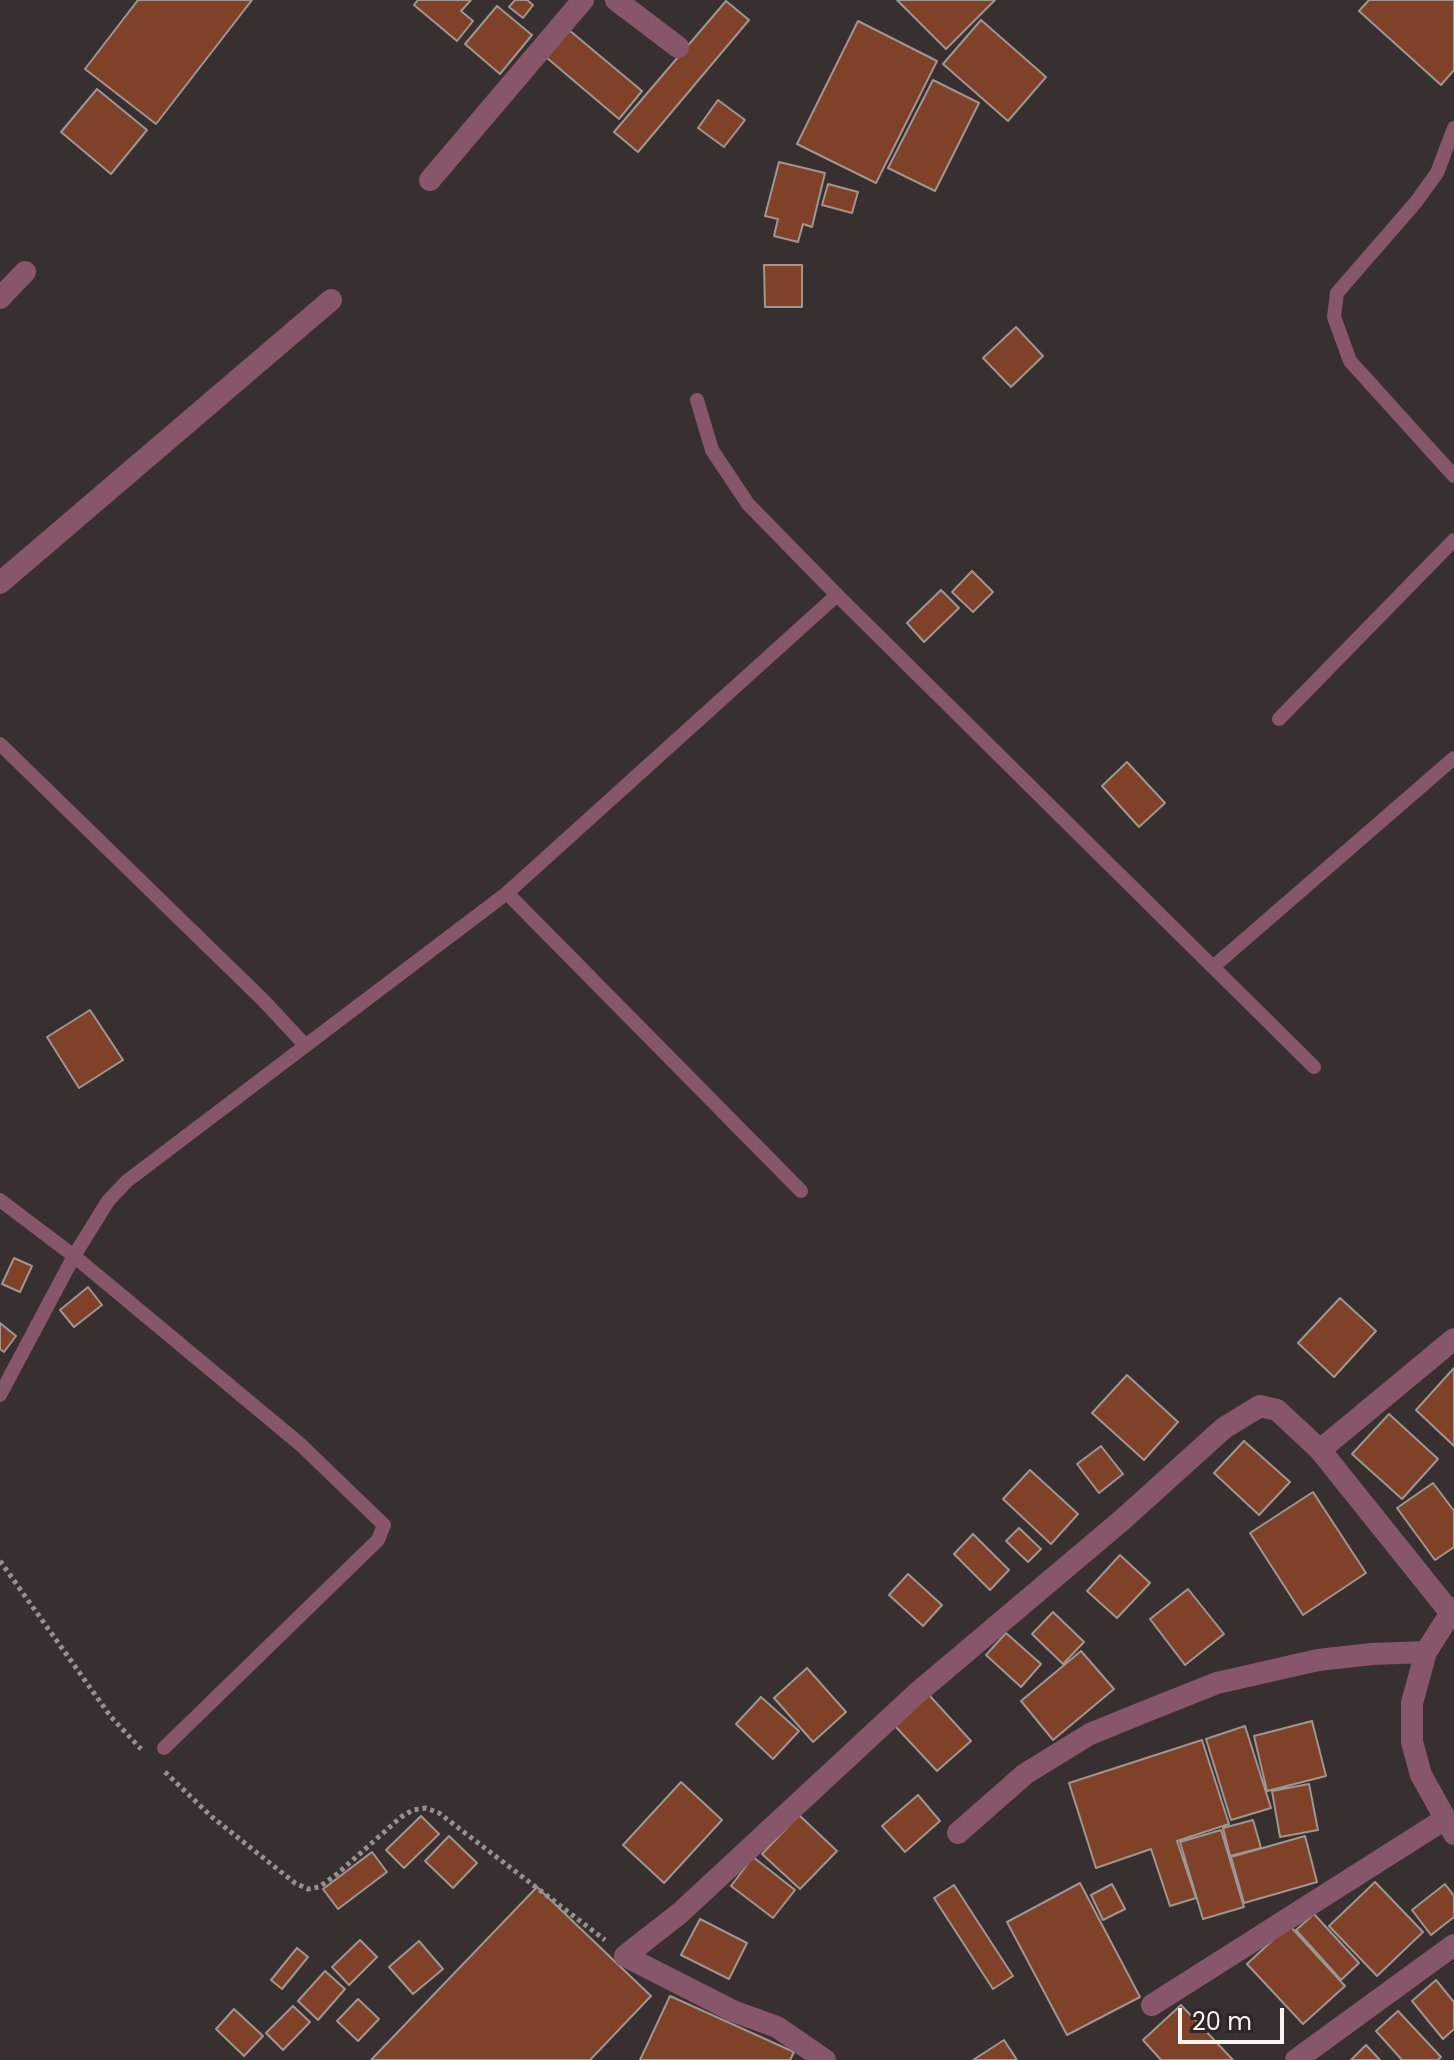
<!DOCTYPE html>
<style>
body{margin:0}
#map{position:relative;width:1454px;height:2060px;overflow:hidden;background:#383030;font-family:Poppins,sans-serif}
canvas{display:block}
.scale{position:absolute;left:1178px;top:2008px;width:106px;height:36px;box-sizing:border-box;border:4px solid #f9f3f3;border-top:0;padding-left:10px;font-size:24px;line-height:28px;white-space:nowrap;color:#f9f3f3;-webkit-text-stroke:6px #2e2626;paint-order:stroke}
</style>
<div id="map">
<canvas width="1454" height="2060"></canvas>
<div class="scale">20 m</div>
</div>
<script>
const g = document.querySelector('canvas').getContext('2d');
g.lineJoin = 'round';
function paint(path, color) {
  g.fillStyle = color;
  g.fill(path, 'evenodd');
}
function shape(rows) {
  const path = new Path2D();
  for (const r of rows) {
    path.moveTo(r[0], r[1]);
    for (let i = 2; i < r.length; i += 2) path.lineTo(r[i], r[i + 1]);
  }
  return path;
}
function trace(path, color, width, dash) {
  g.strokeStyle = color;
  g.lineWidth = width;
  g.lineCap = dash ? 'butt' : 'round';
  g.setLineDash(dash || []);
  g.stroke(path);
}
const building = shape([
 [138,0,252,0,156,124,85,69,138,0],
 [418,0,471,0,461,11,473,21,457,41,414,5,418,0],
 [515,0,527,0,533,5,523,18,509,7,515,0],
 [897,0,995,0,946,49,897,0],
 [1369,0,1454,0,1454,70,1441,85,1359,11,1369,0],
 [726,1,749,20,638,152,614,132,726,1],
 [497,6,532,35,500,74,465,44,497,6],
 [981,20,1046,77,1008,121,943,64,981,20],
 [858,21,937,61,876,183,797,144,858,21],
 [563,25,642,91,619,119,540,52,563,25],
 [933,80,979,103,935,191,888,168,933,80],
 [97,89,147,130,111,174,61,132,97,89],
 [718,100,745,120,724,147,698,128,718,100],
 [779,162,825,173,812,227,803,224,798,242,774,236,778,219,765,216,779,162],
 [828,184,858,192,852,213,822,205,828,184],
 [764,265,802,265,802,307,765,307,764,265],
 [1016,327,1043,356,1011,387,983,358,1016,327],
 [972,571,993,592,973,612,952,592,972,571],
 [941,590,959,608,924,642,907,623,941,590],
 [1127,762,1165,803,1139,827,1102,786,1127,762],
 [90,1010,123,1060,79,1088,47,1037,90,1010],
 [14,1258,32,1266,20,1292,2,1284,14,1258],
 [88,1287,102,1305,74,1327,60,1310,88,1287],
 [1340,1298,1376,1331,1334,1377,1298,1343,1340,1298],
 [0,1323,16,1336,4,1352,0,1349,0,1323],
 [1454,1368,1454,1446,1416,1410,1454,1368],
 [1127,1375,1178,1422,1144,1460,1092,1413,1127,1375],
 [1389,1414,1438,1459,1402,1499,1352,1454,1389,1414],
 [1244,1441,1290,1482,1259,1515,1214,1473,1244,1441],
 [1101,1446,1123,1474,1099,1493,1077,1464,1101,1446],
 [1030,1470,1078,1514,1051,1544,1003,1499,1030,1470],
 [1433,1483,1454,1511,1454,1547,1435,1560,1397,1508,1433,1483],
 [1313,1492,1366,1573,1303,1615,1250,1533,1313,1492],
 [1019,1528,1041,1549,1028,1562,1006,1541,1019,1528],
 [973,1534,1009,1570,990,1590,954,1554,973,1534],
 [1120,1555,1150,1583,1117,1618,1087,1591,1120,1555],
 [908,1574,942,1605,923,1626,889,1595,908,1574],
 [1188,1589,1224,1634,1185,1665,1150,1619,1188,1589],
 [1053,1612,1084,1642,1063,1664,1032,1634,1053,1612],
 [1006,1633,1041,1664,1021,1687,986,1655,1006,1633],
 [1081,1651,1114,1689,1053,1740,1021,1701,1081,1651],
 [807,1668,846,1712,813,1742,774,1698,807,1668],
 [929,1695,971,1741,937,1771,895,1726,929,1695],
 [761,1697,799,1731,773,1759,736,1724,761,1697],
 [1312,1721,1326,1776,1267,1791,1254,1736,1312,1721],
 [1245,1726,1271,1808,1231,1820,1206,1739,1245,1726],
 [1202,1740,1229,1824,1177,1841,1196,1898,1170,1906,1151,1849,1096,1868,1069,1783,1202,1740],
 [681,1782,722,1820,664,1883,623,1845,681,1782],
 [1309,1784,1318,1830,1280,1837,1272,1791,1309,1784],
 [918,1795,940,1821,905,1852,882,1826,918,1795],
 [799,1815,837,1851,800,1889,762,1854,799,1815],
 [421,1816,439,1834,404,1868,386,1850,421,1816],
 [1253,1820,1261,1848,1230,1856,1223,1828,1253,1820],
 [1221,1830,1244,1907,1203,1919,1180,1842,1221,1830],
 [449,1836,477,1863,453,1888,425,1861,449,1836],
 [1305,1836,1317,1882,1244,1903,1231,1857,1305,1836],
 [372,1852,387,1872,338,1909,323,1889,372,1852],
 [753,1857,795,1890,773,1918,731,1886,753,1857],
 [1375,1882,1423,1932,1377,1976,1329,1926,1375,1882],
 [1080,1883,1140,1997,1067,2035,1007,1922,1080,1883],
 [1112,1884,1125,1909,1103,1920,1091,1895,1112,1884],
 [1445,1884,1454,1896,1454,1917,1431,1935,1412,1910,1445,1884],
 [954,1885,1013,1976,993,1989,934,1898,954,1885],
 [537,1887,651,1996,590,2060,371,2060,537,1887],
 [1314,1914,1359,1963,1341,1980,1296,1930,1314,1914],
 [700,1919,747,1943,729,1979,681,1955,700,1919],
 [1289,1925,1345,1986,1303,2024,1247,1964,1289,1925],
 [360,1940,377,1957,349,1985,332,1967,360,1940],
 [419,1941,443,1969,413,1994,389,1967,419,1941],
 [297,1948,308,1957,282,1989,271,1980,297,1948],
 [325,1971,345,1989,318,2020,298,2001,325,1971],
 [1436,1980,1454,2002,1454,2029,1443,2039,1412,2001,1436,1980],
 [670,1996,794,2052,790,2060,640,2060,670,1996],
 [358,1999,379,2019,358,2041,337,2021,358,1999],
 [1181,2005,1233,2060,1161,2060,1143,2040,1181,2005],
 [293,2006,310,2022,283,2050,266,2033,293,2006],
 [234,2009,263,2036,244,2056,216,2029,234,2009],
 [1398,2011,1441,2057,1438,2060,1402,2060,1376,2031,1398,2011],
 [1004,2040,1017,2060,973,2060,1004,2040],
 [1366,2045,1380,2060,1351,2060,1366,2045]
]);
paint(building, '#804129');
trace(building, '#9f9591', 2);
trace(shape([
 [0,1561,111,1717,141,1749],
 [165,1772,212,1817,295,1883,308,1889,319,1887,337,1874,401,1817,413,1810,426,1808,439,1813,605,1940]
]), '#979090', 5, [4, 4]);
trace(shape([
 [1454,128,1437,173,1416,202,1337,293,1334,317,1350,361,1454,476],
 [697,400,712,450,748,504,837,595],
 [1279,719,1454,540],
 [0,744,263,1000,305,1045],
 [507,893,801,1191],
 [1213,967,1454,758],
 [0,1200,74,1256,301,1445,384,1525,378,1540,164,1748],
 [0,1395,74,1256,108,1201,127,1181,507,893,837,595,1314,1067]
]), '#87566a', 14);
trace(shape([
 [616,0,678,47],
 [430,180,583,0],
 [0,298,25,272],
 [0,583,331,300],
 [1320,1450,1454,1339],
 [1454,1608,1426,1652,1412,1703,1412,1742,1421,1775,1454,1834],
 [958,1833,1025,1774,1090,1734,1149,1710,1217,1683,1318,1660,1372,1654,1426,1652],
 [1152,2005,1445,1819],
 [825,2060,777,2027,733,2011,625,1956,680,1913,916,1694,1121,1521,1224,1428,1260,1406,1277,1410,1320,1450,1450,1612],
 [1296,2060,1454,1945]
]), '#87566a', 22);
</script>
